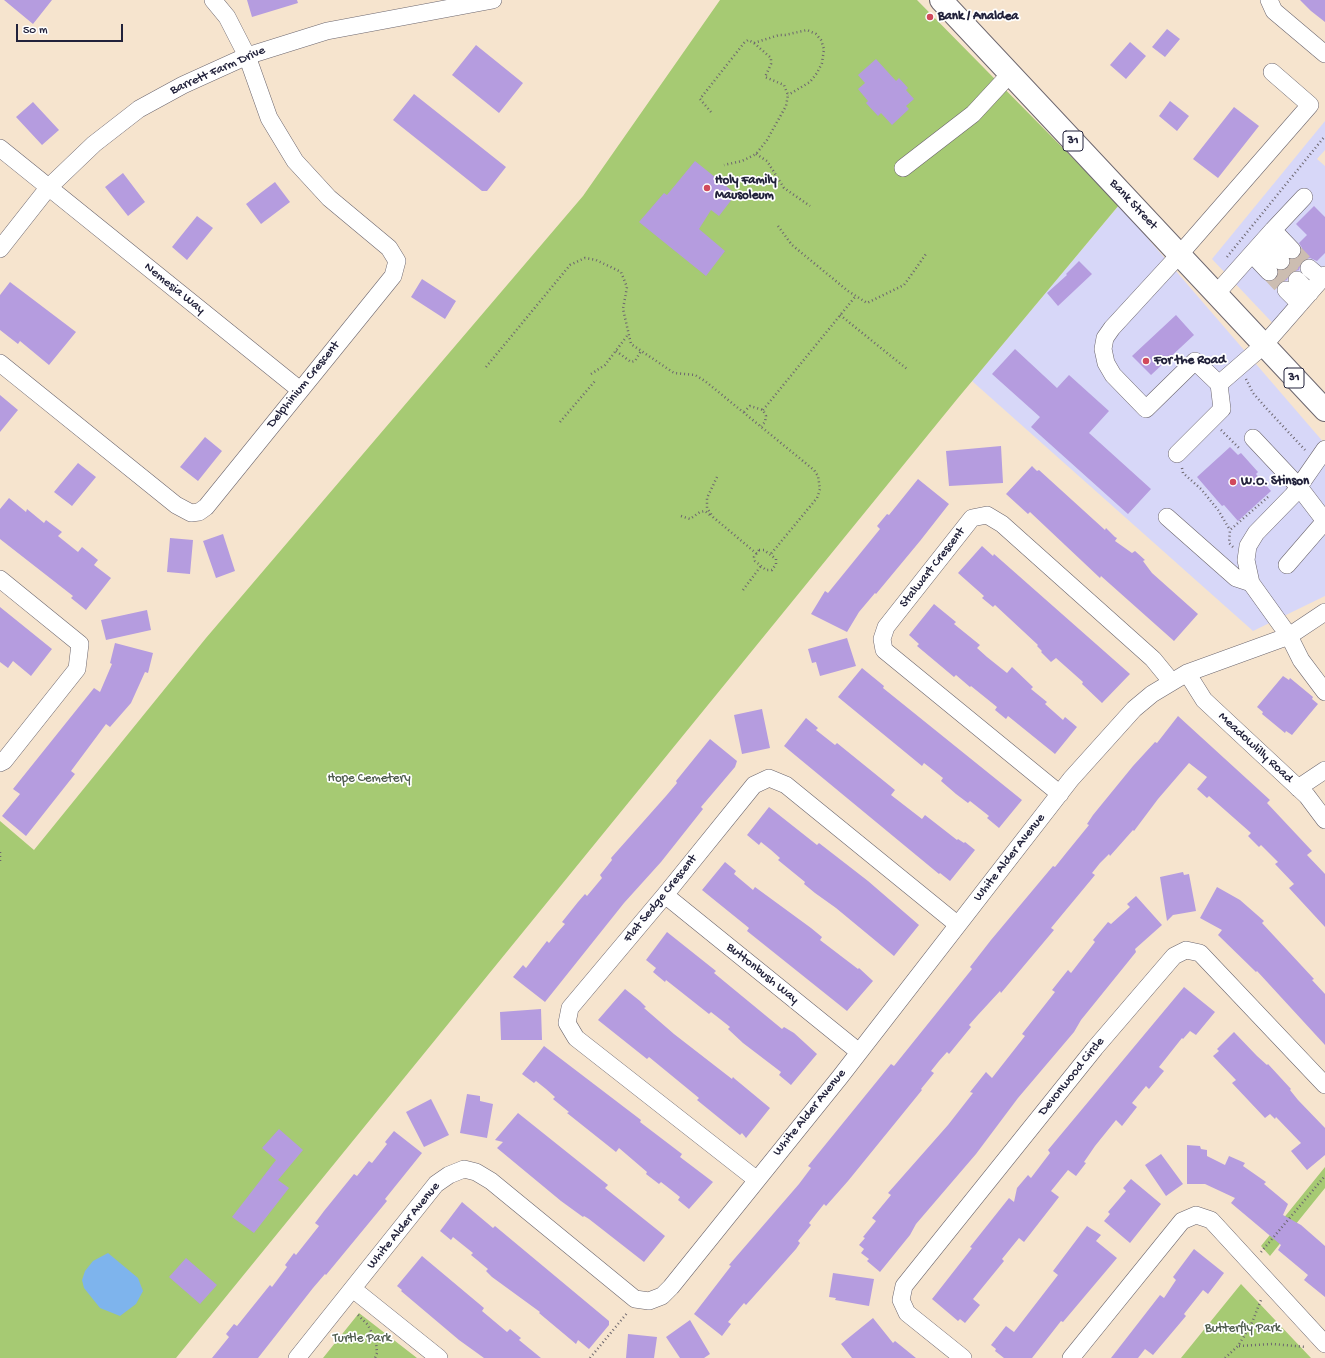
<!DOCTYPE html>
<style>
body{margin:0}
#map{position:relative;width:1325px;height:1358px;overflow:hidden;background:#f6e4ce;font-family:"Gochi Hand",sans-serif}
canvas{display:block}
.scale{position:absolute;left:16px;top:24px;width:107px;height:18px;box-sizing:border-box;border:2px solid #22223b;border-top:0;padding-left:5px;font-size:12px;line-height:14px;white-space:nowrap;color:#22223b;-webkit-text-stroke:3px #fff;paint-order:stroke}
</style>
<div id="map">
<canvas width="1325" height="1358"></canvas>
<div class="scale">50 m</div>
</div>
<script>
const g = document.querySelector('canvas').getContext('2d');
g.lineJoin = 'round';
function paint(path, color) {
  g.fillStyle = color;
  g.fill(path, 'evenodd');
}
function shape(rows) {
  const path = new Path2D();
  for (const r of rows) {
    path.moveTo(r[0], r[1]);
    for (let i = 2; i < r.length; i += 2) path.lineTo(r[i], r[i + 1]);
  }
  return path;
}
function trace(path, color, width, dash) {
  g.strokeStyle = color;
  g.lineWidth = width;
  g.lineCap = dash ? 'butt' : 'round';
  g.setLineDash(dash || []);
  g.stroke(path);
}
function write(font, color, halo, rows, align = 'center') {
  g.font = font + ' "Gochi Hand",sans-serif';
  g.lineWidth = 3.5;
  g.setLineDash([]);
  g.textBaseline = 'middle';
  g.strokeStyle = halo;
  g.fillStyle = color;
  for (const [text, x, y, turn = 0] of rows) {
    g.save();
    g.translate(x, y);
    g.rotate((+turn || 0) * Math.PI / 180);
    g.textAlign = isNaN(turn) ? turn : align;
    if (halo) g.strokeText(text, 0, 0);
    g.fillText(text, 0, 0);
    g.restore();
  }
}
paint(shape([
 [1325,121,1325,150,1317,159,1325,166,1325,285,1283,334,1212,259],
 [1119,205,1325,444,1325,596,1253,631,972,381]
]), '#d7d7f8');
paint(shape([
 [720,0,917,0,1119,205,958,398,176,1358,0,1358,0,821,34,850,206,638,583,196],
 [1325,1167,1325,1188,1270,1256,1261,1246],
 [1241,1284,1311,1358,1181,1358],
 [359,1313,417,1358,323,1358]
]), '#a6ca73');
paint(shape([
 [108,1253,138,1278,143,1291,136,1304,120,1316,100,1308,84,1288,82,1280,85,1271,93,1261]
]), '#7eb4ed');
paint(shape([
 [4,0,52,0,33,24],
 [247,0,297,0,298,3,252,17],
 [1300,0,1325,0,1325,22,1311,11],
 [1167,29,1180,39,1165,57,1152,47],
 [1130,42,1146,56,1126,79,1110,65],
 [476,45,523,83,499,113,452,75],
 [876,59,896,81,899,78,908,88,906,90,914,99,906,106,909,109,892,125,881,113,878,116,866,103,868,101,858,89,865,83,858,75],
 [414,94,506,167,487,191,482,191,393,120],
 [1170,101,1189,116,1177,131,1159,116],
 [33,102,59,130,42,145,16,117],
 [1234,107,1259,126,1218,178,1193,159],
 [695,161,736,194,719,216,711,210,699,229,725,251,706,276,639,222,664,193,667,195],
 [123,173,145,202,128,216,105,187],
 [275,182,290,202,261,224,246,204],
 [1314,206,1325,217,1325,253,1317,261,1310,258,1302,261,1299,270,1290,273,1287,280,1279,283,1276,287,1271,282,1276,279,1279,271,1284,270,1288,268,1291,260,1299,257,1302,248,1299,243,1307,235,1296,224],
 [197,216,213,228,187,260,172,247],
 [1079,261,1092,274,1058,306,1047,293,1067,275,1066,274],
 [422,279,456,301,445,319,411,297],
 [10,282,76,332,49,365,20,341,18,344,0,330,0,295],
 [1176,315,1194,335,1151,375,1132,356],
 [1015,349,1057,388,1069,375,1109,411,1089,433,1151,489,1128,514,1031,427,1040,417,992,374],
 [0,395,18,410,0,432],
 [205,437,222,451,198,481,180,467],
 [1001,446,1003,483,949,486,946,451],
 [1230,447,1238,455,1241,453,1258,472,1256,474,1271,491,1238,521,1224,505,1222,506,1197,477],
 [78,463,96,477,72,506,54,492],
 [1032,466,1037,471,1039,470,1105,530,1106,528,1115,537,1117,538,1115,541,1132,553,1135,551,1145,560,1143,561,1152,573,1198,614,1174,641,1101,576,1100,578,1030,512,1028,514,1006,494],
 [918,479,949,504,920,541,876,594,875,593,859,612,847,632,811,614,825,591,828,593,880,529,877,526,887,514,889,515],
 [9,498,26,512,27,509,44,523,46,520,62,532,58,536,78,552,82,547,98,560,94,565,111,578,86,610,71,598,73,596,0,539,0,509],
 [223,534,235,571,216,578,203,541],
 [170,538,193,540,190,574,167,572],
 [982,546,993,556,994,554,1130,674,1102,703,1082,684,1083,682,1056,658,1051,662,1041,652,1042,651,1037,646,1038,645,995,605,993,607,982,598,984,596,958,573],
 [934,604,956,622,954,624,980,645,977,648,987,657,1007,673,1012,667,1033,687,1031,689,1047,702,1045,704,1063,720,1065,717,1077,727,1055,754,1008,716,1006,719,995,710,997,707,971,686,970,687,956,675,954,677,917,646,919,644,909,635],
 [0,607,52,649,31,676,13,661,8,668,0,662],
 [147,610,151,630,106,640,101,620],
 [847,638,856,666,820,676,816,662,812,663,808,649],
 [115,643,153,653,148,673,145,672,131,703,110,727,106,724,71,771,75,774,26,836,2,816,20,794,13,789,94,688,100,692,112,664,110,663],
 [862,668,884,686,883,688,1022,800,999,828,987,818,989,816,970,801,968,803,956,794,941,781,943,778,933,770,924,763,922,766,838,697],
 [1283,676,1289,680,1290,678,1313,697,1312,699,1318,704,1292,735,1286,731,1285,733,1262,714,1263,712,1257,707],
 [762,709,770,748,742,754,734,715],
 [1178,716,1270,800,1267,803,1312,851,1307,855,1325,874,1325,927,1289,888,1294,884,1275,864,1278,862,1261,845,1259,847,1248,836,1251,833,1209,796,1207,798,1197,789,1207,777,1189,763,1158,799,1134,831,1133,830,1110,856,1109,854,1100,863,1092,873,1095,875,1051,928,1054,930,1001,993,1000,991,977,1016,969,1025,971,1027,949,1054,947,1052,939,1061,931,1071,934,1073,921,1089,922,1090,848,1181,826,1206,824,1204,816,1214,809,1223,811,1225,798,1241,800,1243,796,1249,746,1305,744,1303,728,1322,731,1324,722,1336,694,1314,731,1266,729,1265,799,1184,811,1168,808,1166,891,1064,894,1066,972,969,970,967,991,940,1053,866,1055,867,1067,852,1089,825,1087,824,1093,815,1133,766,1155,742,1157,743],
 [806,718,818,728,816,730,835,745,837,743,895,790,891,795,922,819,925,815,957,840,958,839,964,843,965,842,975,850,950,881,940,873,939,874,784,746],
 [710,739,737,761,735,767,701,807,703,809,661,862,624,903,545,1002,513,977,523,965,526,968,547,941,549,943,557,933,565,924,562,922,578,902,585,894,587,896,602,878,600,875,612,860,611,858,666,796,677,783,676,781],
 [769,807,817,845,819,843,868,881,919,925,894,956,836,908,815,893,804,884,805,882,778,860,780,858,771,850,761,842,759,845,747,835],
 [725,862,736,871,734,874,753,890,755,887,811,928,822,937,820,940,858,969,859,968,873,981,847,1011,747,931,749,928,702,890],
 [1183,872,1184,875,1189,874,1196,911,1173,915,1167,921,1160,877],
 [1217,887,1240,900,1264,921,1262,923,1314,979,1312,980,1325,994,1325,1045,1257,971,1256,972,1218,935,1222,930,1200,918],
 [1136,896,1162,925,1135,949,1136,952,1081,1020,1074,1032,1018,1098,976,1154,916,1224,910,1235,880,1272,867,1261,869,1259,861,1253,864,1249,859,1245,865,1238,863,1237,876,1221,872,1218,891,1195,888,1193,948,1125,973,1093,970,1092,986,1072,992,1078,1025,1036,1022,1034,1055,992,1052,990,1068,970,1071,973,1095,942,1093,940,1108,922,1111,924,1130,907,1127,904],
 [667,932,716,971,714,973,782,1029,784,1027,794,1033,817,1054,791,1085,779,1075,781,1072,743,1043,728,1029,730,1027,720,1019,711,1012,709,1014,666,980,665,982,653,972,656,968,646,960],
 [1184,987,1215,1012,1196,1035,1190,1031,1183,1039,1182,1038,1159,1067,1164,1071,1149,1089,1146,1086,1132,1103,1137,1107,1122,1126,1116,1120,1095,1146,1084,1162,1086,1163,1076,1176,1068,1170,1051,1191,1059,1197,1024,1242,1019,1238,1002,1259,1004,1261,973,1299,980,1305,965,1323,960,1319,958,1321,932,1299,936,1294,972,1248,970,1247,1009,1198,1014,1202,1017,1188,1028,1175,1031,1178,1050,1153,1048,1150],
 [625,989,640,1001,646,1007,644,1008,674,1034,732,1079,733,1077,735,1079,770,1108,746,1138,742,1133,740,1135,697,1100,699,1098,649,1057,647,1059,598,1020],
 [541,1009,542,1040,501,1040,500,1012],
 [1234,1032,1257,1056,1267,1065,1268,1064,1291,1089,1290,1090,1298,1100,1325,1128,1325,1155,1307,1170,1291,1151,1301,1143,1276,1117,1275,1119,1270,1114,1265,1118,1232,1083,1236,1080,1213,1056,1219,1051,1217,1049],
 [544,1046,641,1120,640,1122,682,1154,680,1157,713,1182,689,1209,678,1200,680,1197,670,1189,661,1182,659,1184,646,1174,647,1172,619,1148,616,1152,567,1113,569,1112,553,1099,555,1097,546,1089,536,1081,534,1083,522,1074],
 [467,1094,480,1096,480,1101,493,1104,487,1138,460,1133],
 [431,1099,449,1135,424,1147,406,1112],
 [518,1113,608,1185,605,1188,665,1236,644,1262,589,1219,584,1216,583,1217,561,1201,497,1148,503,1142,495,1140],
 [279,1129,303,1150,278,1180,289,1188,254,1233,232,1217,276,1160,262,1148],
 [394,1131,422,1153,385,1199,387,1201,326,1275,325,1274,313,1288,258,1358,212,1358,229,1337,226,1334,234,1324,237,1326,270,1285,272,1287,287,1267,285,1265,294,1253,296,1255,319,1226,315,1223,324,1211,354,1174,357,1176,369,1161,372,1163,387,1144,385,1142],
 [1187,1145,1200,1146,1201,1149,1207,1150,1207,1156,1225,1165,1229,1156,1245,1163,1243,1166,1266,1182,1264,1184,1288,1204,1283,1215,1301,1225,1325,1246,1325,1297,1304,1280,1308,1275,1278,1250,1281,1245,1231,1203,1235,1198,1205,1184,1187,1184],
 [1161,1154,1183,1184,1166,1196,1145,1165],
 [1131,1179,1161,1204,1130,1243,1104,1221,1110,1214,1108,1212,1126,1191,1123,1188],
 [462,1202,493,1228,495,1226,609,1321,609,1325,589,1349,578,1340,576,1344,539,1313,540,1312,492,1277,486,1271,488,1269,471,1255,473,1253,453,1237,451,1240,440,1231],
 [1087,1226,1101,1235,1096,1241,1117,1258,1063,1322,1061,1321,1032,1358,1004,1358,995,1351,996,1349,991,1345,1006,1326,1014,1332,1058,1275,1053,1271],
 [1194,1249,1224,1273,1208,1294,1203,1290,1184,1314,1186,1316,1153,1355,1145,1349,1138,1358,1111,1358,1160,1295,1164,1298,1176,1280,1173,1277],
 [422,1256,484,1308,482,1311,507,1332,510,1329,521,1338,519,1340,541,1358,484,1358,459,1340,401,1291,402,1290,397,1286],
 [186,1258,217,1285,200,1304,169,1277],
 [833,1273,874,1279,869,1306,835,1300,836,1298,829,1297],
 [873,1318,893,1343,895,1341,916,1358,852,1358,841,1344],
 [690,1320,710,1354,704,1358,680,1358,666,1337],
 [628,1334,657,1337,654,1358,626,1358]
]), '#b59cdf');
trace(shape([
 [1292,250,1309,268],
 [1281,261,1297,280],
 [1269,272,1286,290]
]), '#ccbdb1', 17, [17, 8]);
const minor = shape([
 [1269,0,1274,11,1325,54],
 [0,148,300,390],
 [903,168,973,114,1010,74],
 [1262,243,1281,261],
 [0,249,48,188,94,144,139,109,183,85,247,56,327,31,493,0],
 [1292,250,1273,230,1304,197],
 [1252,254,1269,272],
 [1309,268,1322,279],
 [1297,280,1310,293],
 [1286,290,1300,304],
 [1216,294,1273,230],
 [0,363,176,505,191,513,199,512,206,507,393,276,397,261,389,248,329,198,295,161,269,118,247,56,227,17,213,0],
 [1219,384,1195,361,1146,409,1113,375,1106,363,1103,349,1105,338,1112,328,1180,254,1310,105,1272,72],
 [1253,438,1299,487,1325,521,1287,565],
 [1325,449,1293,495,1256,533,1248,546,1246,560,1251,583,1289,636,1301,660,1325,692],
 [1177,454,1222,409,1219,384,1264,345,1325,275],
 [1167,517,1236,578,1251,583],
 [0,579,80,644,77,669,4,761,0,763],
 [1187,673,1204,700,1307,796,1325,820],
 [1298,788,1325,770],
 [1060,794,884,650,882,639,886,627,972,518,987,515,1002,524,1153,659,1171,681],
 [665,895,859,1052],
 [757,1180,576,1038,567,1023,570,1008,665,895,754,785,769,778,786,785,958,925],
 [353,1289,439,1358],
 [297,1358,436,1184,449,1175,464,1169,476,1172,491,1181,635,1299,649,1301,662,1296,671,1287,840,1077,1071,779,1134,709,1152,694,1187,673,1289,636,1325,612],
 [963,1358,907,1313,901,1300,904,1286,1095,1048,1174,956,1186,950,1200,953,1325,1085],
 [1071,1358,1182,1221,1196,1215,1211,1220,1325,1344]
]);
const major = shape([
 [941,0,1325,410]
]);
trace(minor, '#6c666e', 18);
trace(major, '#6c666e', 24);
trace(shape([
 [754,43,779,35,785,35,807,30,816,34,821,40,824,49,822,63,817,73,810,82,788,95],
 [711,112,700,99,744,43,748,40,754,43,771,58,771,64,765,77,784,85,788,95,786,106,767,140,756,154,742,161,724,165],
 [756,154,767,161,784,188,810,206],
 [778,226,792,245,848,291,867,303,904,285,926,254],
 [1227,257,1325,136],
 [840,315,907,369],
 [616,351,631,362,635,361,641,351],
 [486,367,570,265,585,258,596,260,621,272,627,287,623,309,631,344,674,373,695,375,705,381,814,470,818,476,820,489,817,498,770,555],
 [591,374,605,365,627,336],
 [1246,379,1253,393,1267,409,1305,450],
 [763,410,855,297],
 [744,412,750,406,763,410,766,416,765,422,761,426],
 [560,422,595,381],
 [1221,430,1240,449],
 [1182,468,1183,473,1201,489,1218,510,1230,530],
 [717,477,707,498,707,508,713,517,757,554],
 [681,516,690,519,700,512,705,511,711,516],
 [1233,547,1229,543,1230,530,1268,497],
 [759,550,764,550,776,559,776,564,772,570,766,570,755,561,754,557,759,550],
 [743,590,761,566],
 [0,852,0,863],
 [1261,1252,1325,1176],
 [358,1315,368,1325,376,1342,377,1353,375,1358],
 [1239,1346,1273,1344,1306,1347],
 [590,1358,628,1312],
 [1225,1358,1238,1346,1251,1325,1261,1300]
]), '#6c666e', 2.5, [1, 3]);
trace(minor, '#fff', 17);
trace(major, '#fff', 22);
for (const [x, y, r, color] of [
 [930,17,4,"#d1495b"],
 [707,188,4,"#d1495b"],
 [1146,361,4,"#d1495b"],
 [1233,482,4,"#d1495b"]
]) {
  const dot = new Path2D();
  dot.arc(x, y, r, 0, 2 * Math.PI);
  g.fillStyle = color;
  g.fill(dot);
  trace(dot, '#fff', 1.5);
}
for (const [x, y, w] of [
 [1073,141,20],
 [1294,378,20]
]) {
  const box = new Path2D();
  box.roundRect(x - w / 2, y - 10, w, 20, 3);
  g.fillStyle = '#fff';
  g.fill(box);
  trace(box, '#22223b', 1);
}
write('bold 12px', '#22223b', null, [
 ["31",1073,141],
 ["31",1294,378]
]);
write('bold 13px', '#22223b', '#fff', [
 ["Bank / Analdea",938,17],
 ["Holy Family",715,181],
 ["Mausoleum",715,196],
 ["For the Road",1154,361],
 ["W.O. Stinson",1241,482]
], 'left');
write('13px', '#22223b', '#fff', [
 ["Barrett Farm Drive",218,71,-24],
 ["Bank Street",1133,205,47],
 ["Nemesia Way",174,289,39],
 ["Delphinium Crescent",304,385,-51],
 ["Stalwart Crescent",933,568,-52],
 ["Meadowlilly Road",1255,748,43],
 ["White Alder Avenue",1010,858,-52],
 ["Flat Sedge Crescent",661,899,-51],
 ["Buttonbush Way",762,974,39],
 ["Devonwood Circle",1072,1077,-51],
 ["White Alder Avenue",810,1113,-51],
 ["White Alder Avenue",404,1226,-51]
]);
write('13px', '#505d4f', '#fff', [
 ["Hope Cemetery",369,779],
 ["Butterfly Park",1243,1329],
 ["Turtle Park",362,1339]
]);
</script>
